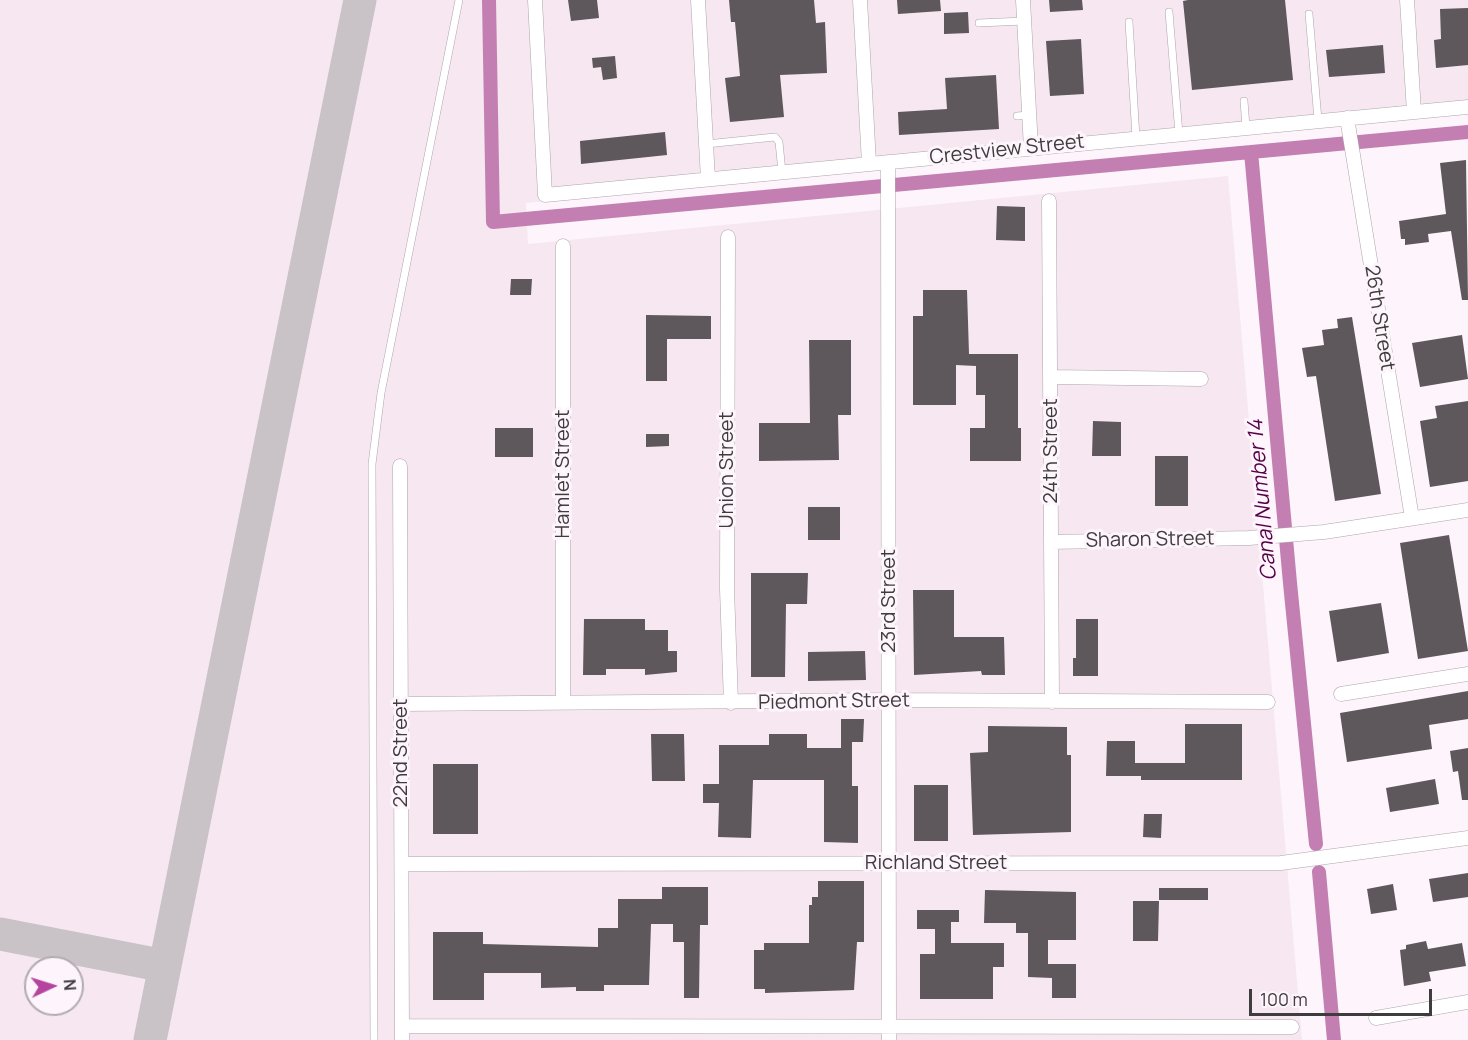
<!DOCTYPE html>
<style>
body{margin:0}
#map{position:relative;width:1468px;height:1040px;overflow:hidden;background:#fdf5fb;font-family:Manrope,sans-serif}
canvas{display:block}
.north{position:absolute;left:24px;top:956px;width:60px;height:60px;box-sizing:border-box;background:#fdf5fb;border:2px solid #b1abaf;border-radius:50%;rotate:86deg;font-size:16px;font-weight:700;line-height:24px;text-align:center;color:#3f3c3e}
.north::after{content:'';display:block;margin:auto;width:21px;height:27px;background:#b6449f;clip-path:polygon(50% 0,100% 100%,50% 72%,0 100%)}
.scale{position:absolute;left:1249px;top:989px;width:183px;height:27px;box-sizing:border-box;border:3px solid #3f3c3e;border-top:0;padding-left:8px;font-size:18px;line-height:21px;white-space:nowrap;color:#3f3c3e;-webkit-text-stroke:4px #fdf5fb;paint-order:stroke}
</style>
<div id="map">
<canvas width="1468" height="1040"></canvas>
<div class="north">N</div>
<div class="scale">100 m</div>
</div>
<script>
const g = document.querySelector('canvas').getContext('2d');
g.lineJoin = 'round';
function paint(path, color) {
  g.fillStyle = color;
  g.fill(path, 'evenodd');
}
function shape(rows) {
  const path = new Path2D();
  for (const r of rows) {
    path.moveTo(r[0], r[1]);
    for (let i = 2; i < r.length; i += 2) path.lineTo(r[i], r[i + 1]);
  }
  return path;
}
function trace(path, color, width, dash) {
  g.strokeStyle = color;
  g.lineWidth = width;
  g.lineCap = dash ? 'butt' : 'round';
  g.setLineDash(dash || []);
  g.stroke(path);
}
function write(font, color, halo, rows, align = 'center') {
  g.font = font + ' Manrope,sans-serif';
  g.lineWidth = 6;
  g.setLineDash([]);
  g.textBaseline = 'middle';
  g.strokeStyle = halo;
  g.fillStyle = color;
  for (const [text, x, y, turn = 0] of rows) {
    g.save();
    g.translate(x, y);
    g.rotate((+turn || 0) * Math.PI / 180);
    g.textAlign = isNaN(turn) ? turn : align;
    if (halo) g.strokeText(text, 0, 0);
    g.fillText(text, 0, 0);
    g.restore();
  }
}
paint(shape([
 [0,0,1468,0,1468,114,526,203,528,244,1228,176,1302,1040,0,1040],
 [36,968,72,968,72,1004,36,1004]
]), '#f6e7f1');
trace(shape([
 [489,0,493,222,1468,132],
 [1251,152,1290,583,1316,844],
 [1319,872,1334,1040]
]), '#c37fb2', 14);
trace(shape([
 [0,934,165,966],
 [150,1040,360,0]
]), '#c9c2c7', 33);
paint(shape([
 [568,0,597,0,599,18,571,21],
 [729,0,814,0,816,23,825,22,827,73,780,75,784,117,730,122,725,78,740,76,735,22,731,22],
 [897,0,940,0,941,11,898,14],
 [1049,0,1082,0,1083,10,1050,12],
 [1188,0,1285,0,1293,80,1192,90,1183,1],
 [1468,8,1468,65,1436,68,1434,40,1441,39,1440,9],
 [968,12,969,33,944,34,944,13],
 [1081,39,1084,94,1050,96,1046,41],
 [1383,45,1385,73,1329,77,1326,50],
 [615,56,617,78,603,80,601,67,593,68,592,58],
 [996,75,999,129,899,135,898,112,947,109,945,78],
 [665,132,667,155,581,164,580,141],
 [1466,160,1468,300,1462,300,1451,231,1428,234,1429,242,1405,245,1405,239,1401,239,1399,221,1446,214,1440,163],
 [997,206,1025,207,1025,241,996,240],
 [511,279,532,279,531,295,510,295],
 [923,290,967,290,969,354,1018,354,1018,428,1021,428,1021,461,970,461,970,428,985,428,985,395,976,395,976,366,956,365,956,405,913,405,913,316,923,316],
 [646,315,711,316,711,339,667,339,667,381,646,381],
 [1352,317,1381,494,1335,501,1316,376,1307,377,1302,348,1324,345,1322,330,1338,328,1337,319],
 [1462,335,1468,379,1420,387,1412,343],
 [809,340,851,340,851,415,838,415,839,460,759,461,759,423,810,423],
 [1468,401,1468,481,1430,487,1420,421,1437,418,1435,406],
 [1093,421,1121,422,1121,456,1092,456],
 [495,428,533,428,533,457,495,457],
 [646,434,669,434,669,446,646,447],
 [1155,456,1188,456,1188,506,1155,506],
 [808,507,840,507,840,540,808,540],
 [1449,535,1468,651,1418,659,1400,543],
 [751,573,808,573,807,604,786,604,785,677,751,677],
 [913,590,954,590,954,637,1004,637,1005,675,982,675,981,671,914,675],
 [1381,603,1389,653,1337,662,1329,611],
 [584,619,645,619,645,630,668,630,668,651,677,651,677,672,645,675,645,669,606,669,606,675,583,675],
 [1076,619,1098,619,1098,676,1073,676,1073,658,1076,658],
 [865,651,866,680,808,681,808,652],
 [1468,691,1468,719,1429,725,1432,749,1347,762,1340,713],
 [841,719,864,719,863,742,852,742,852,786,858,786,858,843,824,842,824,780,753,780,751,838,718,837,719,803,703,803,703,784,719,784,719,745,769,745,769,734,807,734,807,748,841,748],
 [1185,724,1242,724,1242,780,1141,780,1141,776,1106,776,1107,741,1135,741,1135,763,1185,763],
 [988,726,1067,727,1067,755,1071,755,1071,832,973,835,970,753,988,752],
 [651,734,684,734,685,781,652,781],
 [1468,748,1468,800,1462,800,1458,771,1453,772,1450,751],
 [433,764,478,764,478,834,433,834],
 [1435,779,1439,804,1390,812,1386,788],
 [914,785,948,785,948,841,914,841],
 [1144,814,1162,814,1161,838,1143,837],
 [1468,873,1468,897,1433,902,1429,879],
 [818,881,864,881,864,942,857,942,854,990,765,993,765,989,754,989,754,950,764,950,764,943,809,943,809,905,812,905,812,897,818,897],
 [1393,884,1397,910,1371,914,1367,889],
 [662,887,708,887,708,925,700,925,699,998,684,998,684,942,673,942,673,924,651,924,649,985,604,985,604,991,576,991,576,987,541,988,541,973,484,973,484,1000,433,1000,433,932,483,932,483,944,598,947,598,928,618,928,618,899,662,899],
 [1159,888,1208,888,1208,900,1159,900],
 [985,890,1076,892,1076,940,1048,940,1048,964,1076,964,1076,998,1052,998,1052,978,1028,977,1028,933,1016,933,1016,923,984,923],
 [1133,901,1159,901,1158,941,1133,941],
 [917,910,959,910,959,922,951,922,951,943,1004,943,1004,967,993,967,993,999,920,999,920,954,935,954,935,929,917,929],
 [1426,941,1428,949,1462,943,1466,966,1429,972,1431,981,1404,986,1400,950,1406,949,1406,945]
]), '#5e575c');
const lane = shape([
 [1169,12,1179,134],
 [1309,14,1318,120],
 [1129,22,1136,138],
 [979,23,1024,21],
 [1244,101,1246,127],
 [1017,116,1029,115],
 [706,144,775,137,779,142,782,172],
 [374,1040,372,464,381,393,459,0]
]);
const street = shape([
 [535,0,545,195,1468,107],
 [698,0,708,179],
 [860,0,869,163],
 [1023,0,1031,148],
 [1407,0,1414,112],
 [1347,118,1412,518],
 [888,162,889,1040],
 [1049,201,1052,702],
 [728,237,727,589,731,703],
 [563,246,563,702],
 [1051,377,1201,379],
 [400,466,402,1040],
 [1051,542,1249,538,1324,532,1468,510],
 [1341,694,1468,674],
 [401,704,889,700,1268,702],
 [402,864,1281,863,1468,838],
 [1376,1018,1468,1002],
 [402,1026,1292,1027]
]);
trace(lane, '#ada5aa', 8);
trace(street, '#ada5aa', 15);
trace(lane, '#fff', 7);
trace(street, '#fff', 14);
write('20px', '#3f3c3e', '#fdf5fb', [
 ["Crestview Street",1007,150,-6],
 ["26th Street",1379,318,81],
 ["24th Street",1051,451,-90],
 ["Union Street",727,470,-90],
 ["Hamlet Street",563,474,-90],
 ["Sharon Street",1150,540,-1],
 ["23rd Street",889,601,-90],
 ["Piedmont Street",834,702,-1],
 ["22nd Street",401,753,-90],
 ["Richland Street",936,863]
]);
write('italic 21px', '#560049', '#fdf5fb', [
 ["Canal Number 14",1263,500,-95]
]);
</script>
